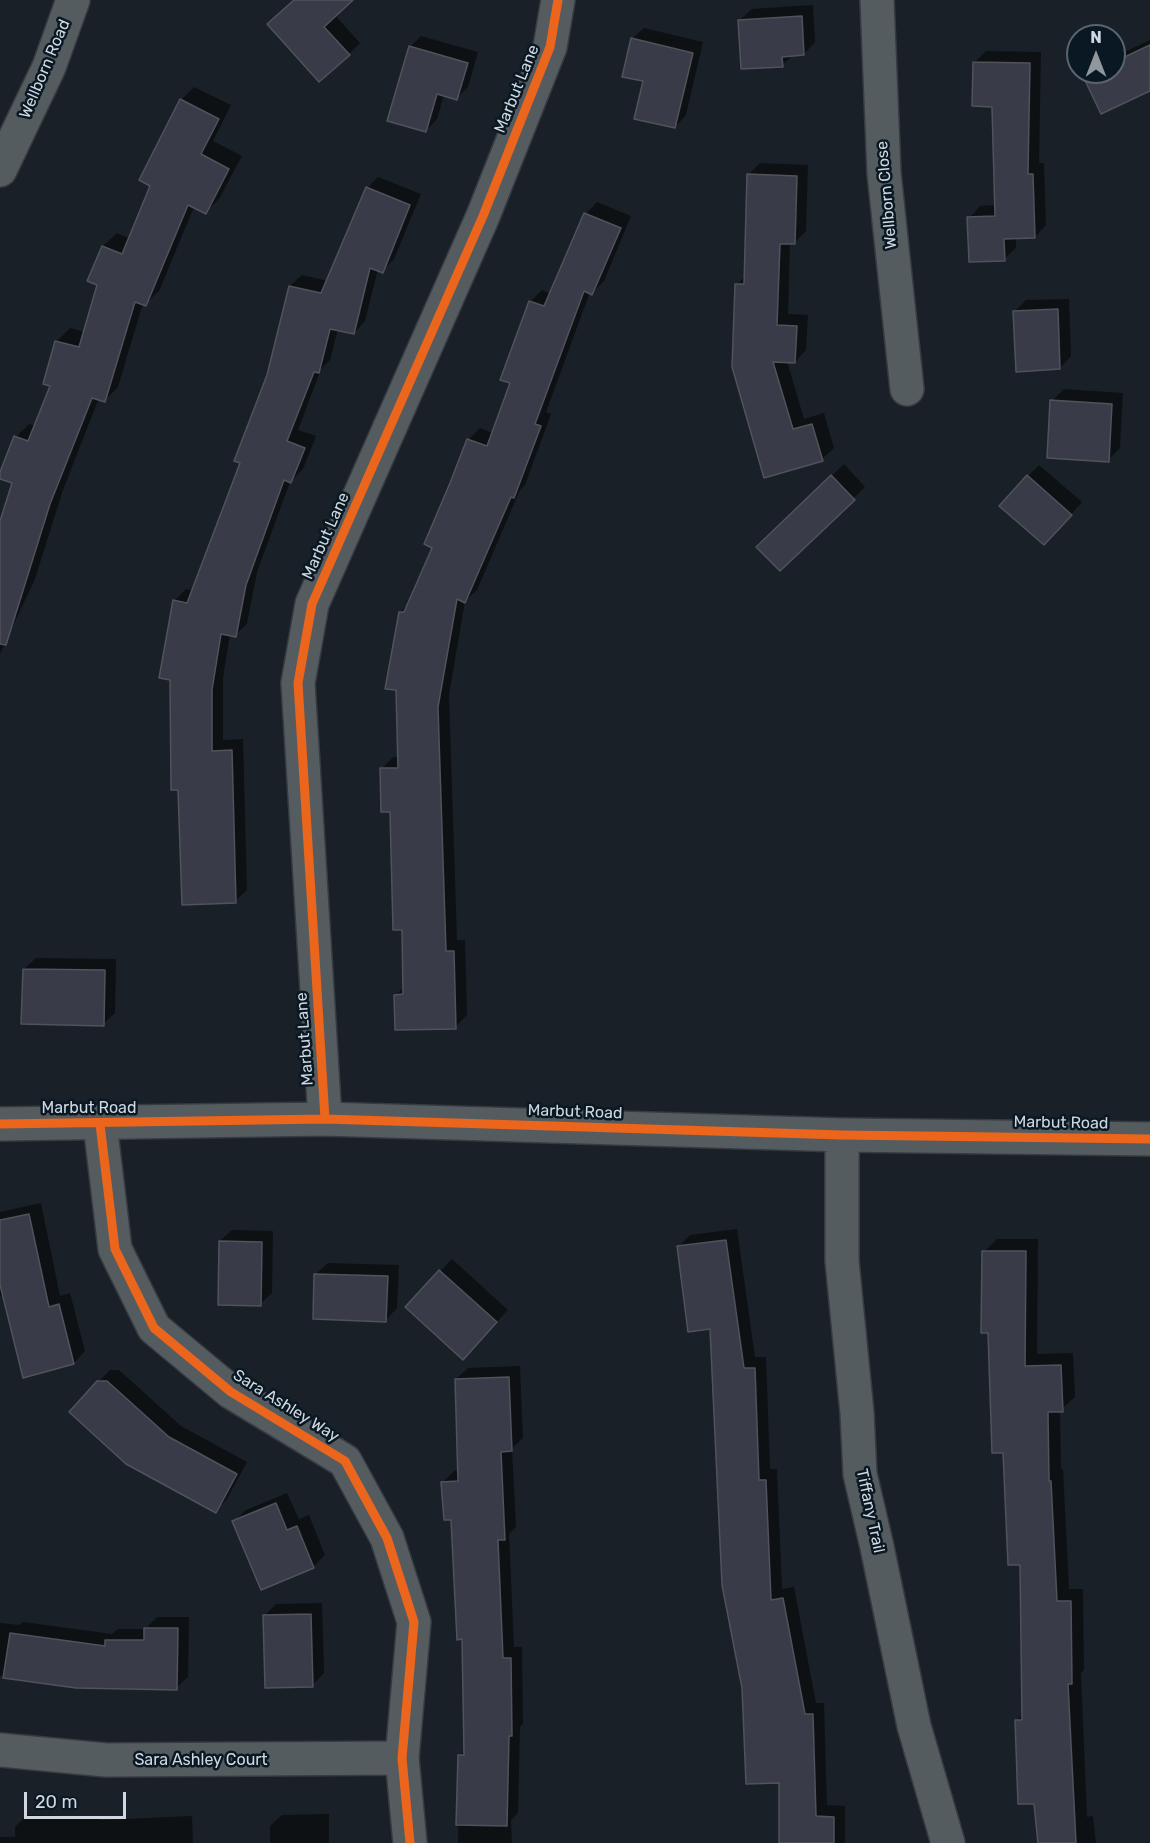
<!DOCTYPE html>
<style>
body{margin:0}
#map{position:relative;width:1150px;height:1843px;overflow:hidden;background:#192027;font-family:Rubik,sans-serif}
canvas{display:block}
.north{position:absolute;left:1066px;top:24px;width:60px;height:60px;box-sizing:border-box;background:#0a1823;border:2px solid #59656f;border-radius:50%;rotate:0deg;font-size:16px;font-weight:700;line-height:24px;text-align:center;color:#cfd8e0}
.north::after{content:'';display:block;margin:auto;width:21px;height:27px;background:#8f989f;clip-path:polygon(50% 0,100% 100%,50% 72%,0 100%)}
.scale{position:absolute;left:24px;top:1792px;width:102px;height:27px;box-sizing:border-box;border:3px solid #cfd8e0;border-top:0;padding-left:8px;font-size:18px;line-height:21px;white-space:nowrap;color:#cfd8e0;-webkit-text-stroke:4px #0a1823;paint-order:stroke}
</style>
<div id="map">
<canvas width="1150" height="1843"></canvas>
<div class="north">N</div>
<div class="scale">20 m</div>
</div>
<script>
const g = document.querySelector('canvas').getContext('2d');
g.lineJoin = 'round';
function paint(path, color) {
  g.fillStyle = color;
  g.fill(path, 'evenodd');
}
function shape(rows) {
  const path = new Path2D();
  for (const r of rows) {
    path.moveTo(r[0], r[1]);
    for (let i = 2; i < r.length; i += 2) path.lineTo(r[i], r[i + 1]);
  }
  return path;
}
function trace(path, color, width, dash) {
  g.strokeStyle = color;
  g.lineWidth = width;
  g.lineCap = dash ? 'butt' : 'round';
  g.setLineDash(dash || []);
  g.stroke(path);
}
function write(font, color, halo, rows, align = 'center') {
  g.font = font + ' Rubik,sans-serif';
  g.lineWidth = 5;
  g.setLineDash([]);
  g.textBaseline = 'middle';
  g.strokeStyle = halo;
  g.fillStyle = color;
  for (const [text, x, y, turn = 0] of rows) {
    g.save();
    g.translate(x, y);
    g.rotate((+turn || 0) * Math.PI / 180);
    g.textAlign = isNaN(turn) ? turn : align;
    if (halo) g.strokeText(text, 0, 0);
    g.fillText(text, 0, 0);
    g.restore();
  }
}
paint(shape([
 [295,0,350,0,335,15,360,43,349,54],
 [813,5,815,42,804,54,793,55,782,65,740,20,752,9],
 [644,28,703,42,686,115,675,127,645,80,632,39],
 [421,36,478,52,468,87,457,98,444,95,437,119,426,131,410,47],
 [1150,40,1150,90,1090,72,1114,72,1114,57],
 [986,51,1041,52,1039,163,1044,163,1046,225,1035,237,1016,237,1016,248,1004,259,969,218,980,206,996,205,994,105,974,63],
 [194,87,231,105,213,141,242,156,219,199,205,213,194,207,159,291,145,304,143,303,118,387,105,400,99,398,63,490,35,579,0,654,0,526,14,483,0,476,16,437,29,424,36,426,52,385,45,383,57,341,70,328,85,332,99,285,89,280,103,246,117,233,130,239,152,185,181,100],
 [760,163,808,165,806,231,794,243,790,243,788,314,808,315,806,350,795,362,787,361,804,419,824,413,834,448,822,459,765,476,737,285,745,276,748,175],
 [378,177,421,194,394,259,382,271,378,269,365,321,354,333,338,329,330,360,321,369,298,430,316,436,303,469,290,482,257,572,247,624,235,635,230,634,223,678,223,740,243,739,247,890,235,901,174,601,186,589,194,591,242,462,268,376,290,286,302,275,328,281,367,188],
 [597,202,631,216,604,281,592,293,590,292,546,412,551,414,525,485,520,490,477,590,465,601,449,695,457,940,465,940,467,1015,455,1027,396,995,405,986,403,928,391,811,382,769,393,757,399,757,400,612,410,603,434,547,468,440,480,428,493,433,512,382,530,302,542,290,551,294,586,214],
 [1069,299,1071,356,1060,368,1014,312,1026,300],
 [1064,389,1123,393,1120,448,1108,460,1052,401],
 [844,464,865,487,780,569,770,535],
 [1039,465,1082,502,1056,532,1028,476],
 [36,958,116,959,115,1013,103,1024,24,969],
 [41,1203,60,1296,70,1293,85,1351,74,1363,4,1295,0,1296,0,1212],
 [737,1229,755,1357,766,1357,770,1469,777,1469,782,1589,794,1587,816,1703,824,1703,827,1805,845,1806,845,1843,780,1843,780,1781,743,1688,711,1327,678,1247,690,1235],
 [232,1230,273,1231,272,1293,260,1304,220,1241],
 [997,1239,1038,1239,1037,1354,1073,1353,1075,1397,1060,1410,1061,1469,1063,1469,1069,1589,1083,1589,1084,1670,1081,1673,1087,1817,1093,1816,1096,1843,1039,1843,1036,1802,1016,1721,1023,1714,1021,1563,1004,1451,989,1332,984,1252],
 [452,1259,508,1310,474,1346,407,1307],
 [328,1263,399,1265,397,1308,386,1320,316,1274],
 [520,1366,523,1438,512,1448,516,1527,509,1534,514,1647,522,1647,523,1723,520,1727,518,1813,511,1820,512,1843,458,1843,459,1756,466,1749,464,1638,453,1518,443,1482,454,1471,459,1470,456,1379,468,1368],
 [110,1370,119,1370,181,1426,247,1462,227,1499,215,1511,98,1382],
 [287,1493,299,1519,309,1515,325,1555,314,1566,261,1588,234,1521,246,1510],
 [322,1603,324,1673,312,1685,264,1616,276,1604],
 [157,1617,189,1617,188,1677,176,1688,76,1687,0,1676,0,1623,19,1625,23,1622,112,1634,118,1629,145,1629],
 [329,1814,329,1843,270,1843,270,1826,282,1815],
 [27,1815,100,1817,100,1820,192,1816,193,1843,0,1843,0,1837,15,1837,15,1827]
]), '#0007');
const building = shape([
 [294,0,353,0,324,27,350,55,319,82,267,24,294,0],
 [802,16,804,55,782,57,783,67,741,69,738,20,802,16],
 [631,38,693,53,675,128,634,119,643,81,622,77,631,38],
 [1150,45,1150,91,1101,114,1081,72,1114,72,1114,62,1150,45],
 [409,46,468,63,457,100,437,94,426,132,387,121,409,46],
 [973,62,1030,63,1028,174,1033,174,1035,238,1004,239,1005,261,969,262,967,217,995,216,992,107,972,106,973,62],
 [180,99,219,119,201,154,229,169,206,214,188,205,146,306,135,302,105,402,92,398,50,504,6,645,0,644,0,521,12,483,0,479,0,472,14,436,28,441,50,386,43,384,55,341,79,347,97,285,87,281,102,246,122,254,150,186,139,180,180,99],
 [747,174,797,176,795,244,780,244,777,325,797,326,795,363,773,362,793,429,812,424,823,461,764,478,732,367,735,284,744,284,747,174],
 [366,187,410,205,383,273,370,268,354,334,330,329,319,373,314,372,287,441,305,448,291,483,284,480,246,585,236,637,221,634,212,690,212,751,232,750,236,903,182,905,178,790,171,790,170,680,159,678,173,600,187,603,240,463,234,461,267,375,289,286,321,293,366,187],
 [584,213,621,228,592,295,584,291,535,424,541,426,514,498,511,497,465,603,457,599,438,707,446,951,454,951,456,1029,395,1030,394,995,403,994,402,930,393,930,390,812,381,812,380,768,398,768,396,690,385,689,399,612,404,612,432,548,424,544,450,483,467,439,487,446,510,383,500,380,529,301,544,306,584,213],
 [1058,309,1060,369,1016,372,1013,311,1058,309],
 [1050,400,1112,404,1109,462,1047,458,1050,400],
 [831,475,855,500,780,571,756,547,831,475],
 [1027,475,1072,515,1044,545,999,506,1027,475],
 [23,969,105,970,104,1026,21,1024,23,969],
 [29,1214,49,1307,59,1304,74,1364,23,1378,0,1285,0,1220,29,1214],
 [726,1240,744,1368,755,1368,759,1480,766,1480,771,1600,783,1598,805,1714,813,1714,816,1816,834,1817,834,1843,779,1843,779,1783,746,1784,742,1688,722,1585,710,1329,688,1332,677,1246,726,1240],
 [219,1241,262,1242,261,1306,218,1305,219,1241],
 [982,1251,1026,1251,1025,1366,1061,1365,1063,1412,1048,1412,1049,1481,1051,1481,1057,1601,1071,1601,1072,1684,1068,1684,1076,1843,1038,1843,1034,1804,1018,1804,1015,1720,1022,1720,1020,1565,1008,1565,1003,1453,992,1453,988,1333,981,1333,982,1251],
 [439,1270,497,1322,463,1360,405,1307,439,1270],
 [314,1274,388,1276,386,1322,313,1319,314,1274],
 [509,1377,512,1451,501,1452,505,1540,498,1540,503,1658,511,1658,512,1736,509,1736,507,1826,456,1825,458,1755,464,1755,462,1639,457,1640,451,1520,444,1520,441,1482,458,1481,455,1379,509,1377],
 [97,1381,107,1381,169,1437,237,1474,216,1513,126,1464,69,1412,97,1381],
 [276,1503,287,1530,297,1526,314,1568,261,1590,232,1521,276,1503],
 [311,1614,313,1687,265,1688,263,1615,311,1614],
 [144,1628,178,1628,177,1690,76,1688,3,1678,10,1633,105,1646,105,1640,144,1640,144,1628]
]);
paint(building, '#393b49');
trace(building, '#50535a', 1.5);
const minor = shape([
 [877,0,884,173,907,389],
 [0,170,49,67,73,0],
 [325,1119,298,683,312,604,483,216,550,47,558,0],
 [0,1124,325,1119,842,1135,1150,1139],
 [100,1124,115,1249,154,1328,231,1392,345,1461,387,1538,414,1622,402,1758,410,1843],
 [842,1135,842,1261,857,1413,860,1474,877,1547,914,1726,948,1843],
 [0,1750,106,1760,402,1758]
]);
trace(minor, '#363b41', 36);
trace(minor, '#555c60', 33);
trace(shape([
 [325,1119,298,683,312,604,483,216,550,47,558,0],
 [0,1124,325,1119,842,1135,1150,1139],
 [100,1124,115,1249,154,1328,231,1392,345,1461,387,1538,414,1622,402,1758,410,1843]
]), '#eb651d', 9);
write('16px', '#cfd8e0', '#0a1823', [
 ["Wellborn Road",45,69,-67],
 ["Marbut Lane",517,89,-68],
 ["Wellborn Close",887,195,-95],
 ["Marbut Lane",326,536,-66],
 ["Marbut Lane",305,1039,-94],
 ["Marbut Road",89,1108],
 ["Marbut Road",575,1112,2],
 ["Marbut Road",1061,1123,1],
 ["Sara Ashley Way",286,1406,32],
 ["Tiffany Trail",870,1511,78],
 ["Sara Ashley Court",201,1760]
]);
</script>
